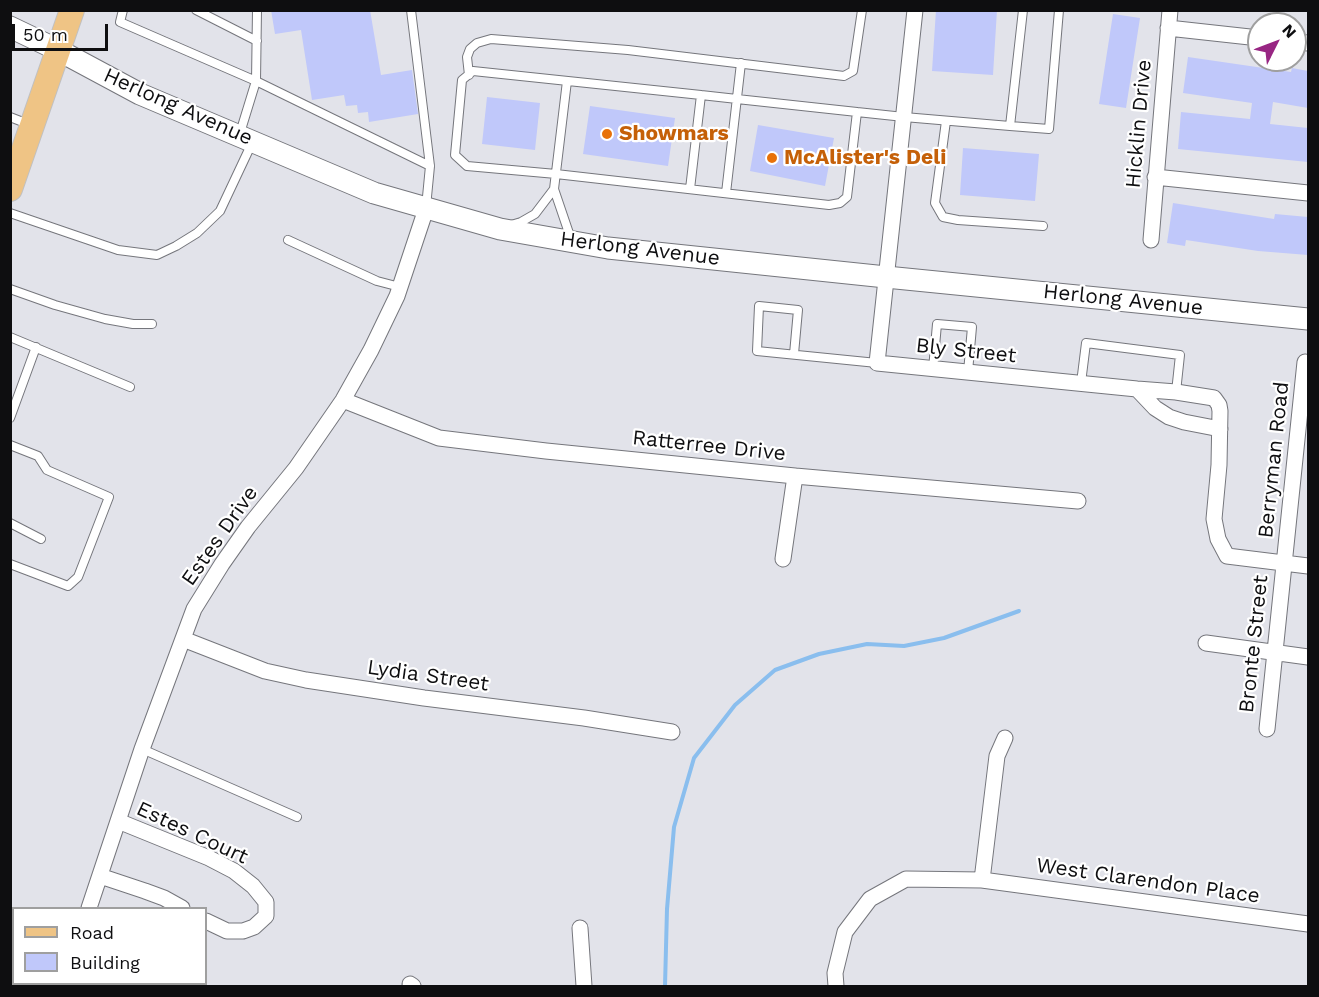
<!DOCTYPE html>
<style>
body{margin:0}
#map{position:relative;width:1319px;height:997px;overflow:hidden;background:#e2e3ea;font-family:"Work Sans",sans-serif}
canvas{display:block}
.frame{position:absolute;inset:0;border:12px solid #0e0e10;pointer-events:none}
.legend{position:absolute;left:12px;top:907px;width:195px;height:78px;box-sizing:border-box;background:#fff;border:2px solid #9f9f9f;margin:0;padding:8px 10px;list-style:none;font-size:18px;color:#0e0e10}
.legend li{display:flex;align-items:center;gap:12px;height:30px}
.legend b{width:30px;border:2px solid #9f9f9f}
.north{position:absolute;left:1247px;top:12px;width:60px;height:60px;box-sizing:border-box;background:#fff;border:2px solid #9f9f9f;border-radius:50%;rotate:48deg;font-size:16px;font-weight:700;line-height:24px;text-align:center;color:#0e0e10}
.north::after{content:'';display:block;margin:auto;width:21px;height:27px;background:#982683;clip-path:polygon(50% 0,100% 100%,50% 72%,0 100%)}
.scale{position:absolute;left:12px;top:24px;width:96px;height:27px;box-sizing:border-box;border:3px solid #0e0e10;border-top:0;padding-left:8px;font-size:18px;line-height:21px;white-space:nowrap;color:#0e0e10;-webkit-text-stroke:4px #fff;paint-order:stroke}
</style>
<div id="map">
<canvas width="1319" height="997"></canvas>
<div class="frame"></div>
<ul class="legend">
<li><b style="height:8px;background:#efc485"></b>Road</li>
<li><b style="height:16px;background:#c0c8fa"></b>Building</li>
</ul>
<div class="north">N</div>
<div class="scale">50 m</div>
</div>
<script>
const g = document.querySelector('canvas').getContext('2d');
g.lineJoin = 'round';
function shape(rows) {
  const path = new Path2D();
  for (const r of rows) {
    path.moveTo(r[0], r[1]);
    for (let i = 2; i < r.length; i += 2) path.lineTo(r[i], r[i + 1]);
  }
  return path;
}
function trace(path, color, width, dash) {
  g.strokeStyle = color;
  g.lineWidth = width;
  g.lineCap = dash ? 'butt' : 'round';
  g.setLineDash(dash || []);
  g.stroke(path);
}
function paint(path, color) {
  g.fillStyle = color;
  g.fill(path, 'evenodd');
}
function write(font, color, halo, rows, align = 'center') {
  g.font = font + ' "Work Sans",sans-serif';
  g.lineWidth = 4.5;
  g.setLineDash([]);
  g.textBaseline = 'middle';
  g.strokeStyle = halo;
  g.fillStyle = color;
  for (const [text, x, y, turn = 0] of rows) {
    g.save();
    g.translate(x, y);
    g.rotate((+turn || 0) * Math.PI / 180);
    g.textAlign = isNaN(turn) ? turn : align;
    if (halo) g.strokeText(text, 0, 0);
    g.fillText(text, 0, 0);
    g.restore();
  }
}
trace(shape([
 [665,986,667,909,674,827,694,758,735,705,775,670,819,654,867,644,904,646,944,638,1019,611]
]), '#8abeee', 4);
paint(shape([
 [271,10,370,10,381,75,412,70,418,114,369,122,368,112,358,113,357,105,346,106,344,95,312,100,301,30,275,34],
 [936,10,997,10,993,75,932,71],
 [1113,14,1140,18,1126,108,1099,104],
 [1188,57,1291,72,1292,68,1308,71,1308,108,1273,102,1270,124,1308,128,1308,162,1178,149,1181,112,1250,119,1252,103,1183,93],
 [487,97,540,103,535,150,482,144],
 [590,106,675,118,668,166,583,154],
 [758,125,834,138,825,186,750,171],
 [963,148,1039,154,1035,201,960,195],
 [1173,203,1274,219,1275,214,1308,217,1308,255,1258,251,1186,240,1185,246,1167,243]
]), '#c0c8fa');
const lane = shape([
 [123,10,120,22,256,81,430,166],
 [196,10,257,41],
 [411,10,430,166,426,207],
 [469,75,467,57,470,49,477,43,491,39,628,50,844,76,853,71,862,10],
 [567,81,554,189,571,239],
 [857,112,847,197,840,203,829,205,556,174,467,166,455,155,462,80,473,71,701,95,737,99,857,112,904,117,1010,126,1023,10],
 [10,117,28,124],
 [946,121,935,203,943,217,958,220,1043,226],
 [1010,126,1049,129,1059,10],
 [240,133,256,81,257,10],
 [690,189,701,95],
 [726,193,741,63],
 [10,213,118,250,157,255,176,246,197,233,220,211,252,143],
 [511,225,521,222,535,214,554,189],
 [288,240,377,281,400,287],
 [10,289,55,305,105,319,133,324,152,324],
 [10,337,130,387],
 [794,354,798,310,759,306,757,351,877,363],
 [933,369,937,324,972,327,968,372],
 [1081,383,1086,343,1180,355,1176,392],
 [10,418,36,347],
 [10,445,38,456,47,470,109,497,78,577,68,586,10,564],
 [10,523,41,539],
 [142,749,297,817]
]);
const street = shape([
 [915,10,877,363,1137,389,1176,392,1214,398,1219,405,1220,411,1219,465,1214,519,1218,539,1227,556,1308,566],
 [1168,28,1259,38],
 [1295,42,1308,43],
 [1155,177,1308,193],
 [1151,240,1170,10],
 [1137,389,1155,408,1169,417,1184,422,1220,429],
 [343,400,439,438,546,451,795,476,1078,501],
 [783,559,795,476],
 [183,639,265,671,306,680,424,698,584,718,672,732],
 [1206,643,1308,657],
 [1267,729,1305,362],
 [118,821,209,858,234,871,253,886,266,902,266,916,254,927,243,931,227,931,206,921],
 [100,876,145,891,164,898,182,908],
 [982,880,997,756,1005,738],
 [89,908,142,749,194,609,222,564,248,527,296,468,343,400,371,350,397,296,426,209],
 [580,928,584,986],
 [103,984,108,986],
 [410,984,413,986],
 [836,986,835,973,845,932,870,899,906,879,982,880,1308,924]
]);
const secondary = shape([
 [10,27,58,50,140,94,374,193,500,229,608,248,886,277,1308,319]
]);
const primary = shape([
 [10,189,72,10]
]);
trace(lane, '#75767c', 10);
trace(street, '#75767c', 17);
trace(secondary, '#75767c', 23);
trace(primary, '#c0c0c1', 26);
trace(lane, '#fff', 8);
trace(street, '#fff', 15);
trace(secondary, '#fff', 21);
trace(primary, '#efc485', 24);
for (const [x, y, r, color] of [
 [607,134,6,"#e8710a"],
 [772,158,6,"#e8710a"]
]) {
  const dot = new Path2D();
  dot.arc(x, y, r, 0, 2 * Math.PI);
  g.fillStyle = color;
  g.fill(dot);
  trace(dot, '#fff', 2);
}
write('21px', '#0e0e10', '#fff', [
 ["Herlong Avenue",178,107,24],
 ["Hicklin Drive",1139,124,-85],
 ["Herlong Avenue",640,249,7],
 ["Herlong Avenue",1123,300,6],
 ["Bly Street",966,351,6],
 ["Ratterree Drive",709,446,6],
 ["Berryman Road",1274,460,-84],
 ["Estes Drive",220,536,-55],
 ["Bronte Street",1254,644,-84],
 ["Lydia Street",428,676,8],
 ["Estes Court",192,833,25],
 ["West Clarendon Place",1148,881,8]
]);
write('bold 21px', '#c56008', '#fff', [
 ["Showmars",619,134],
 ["McAlister's Deli",784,158]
], 'left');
</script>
